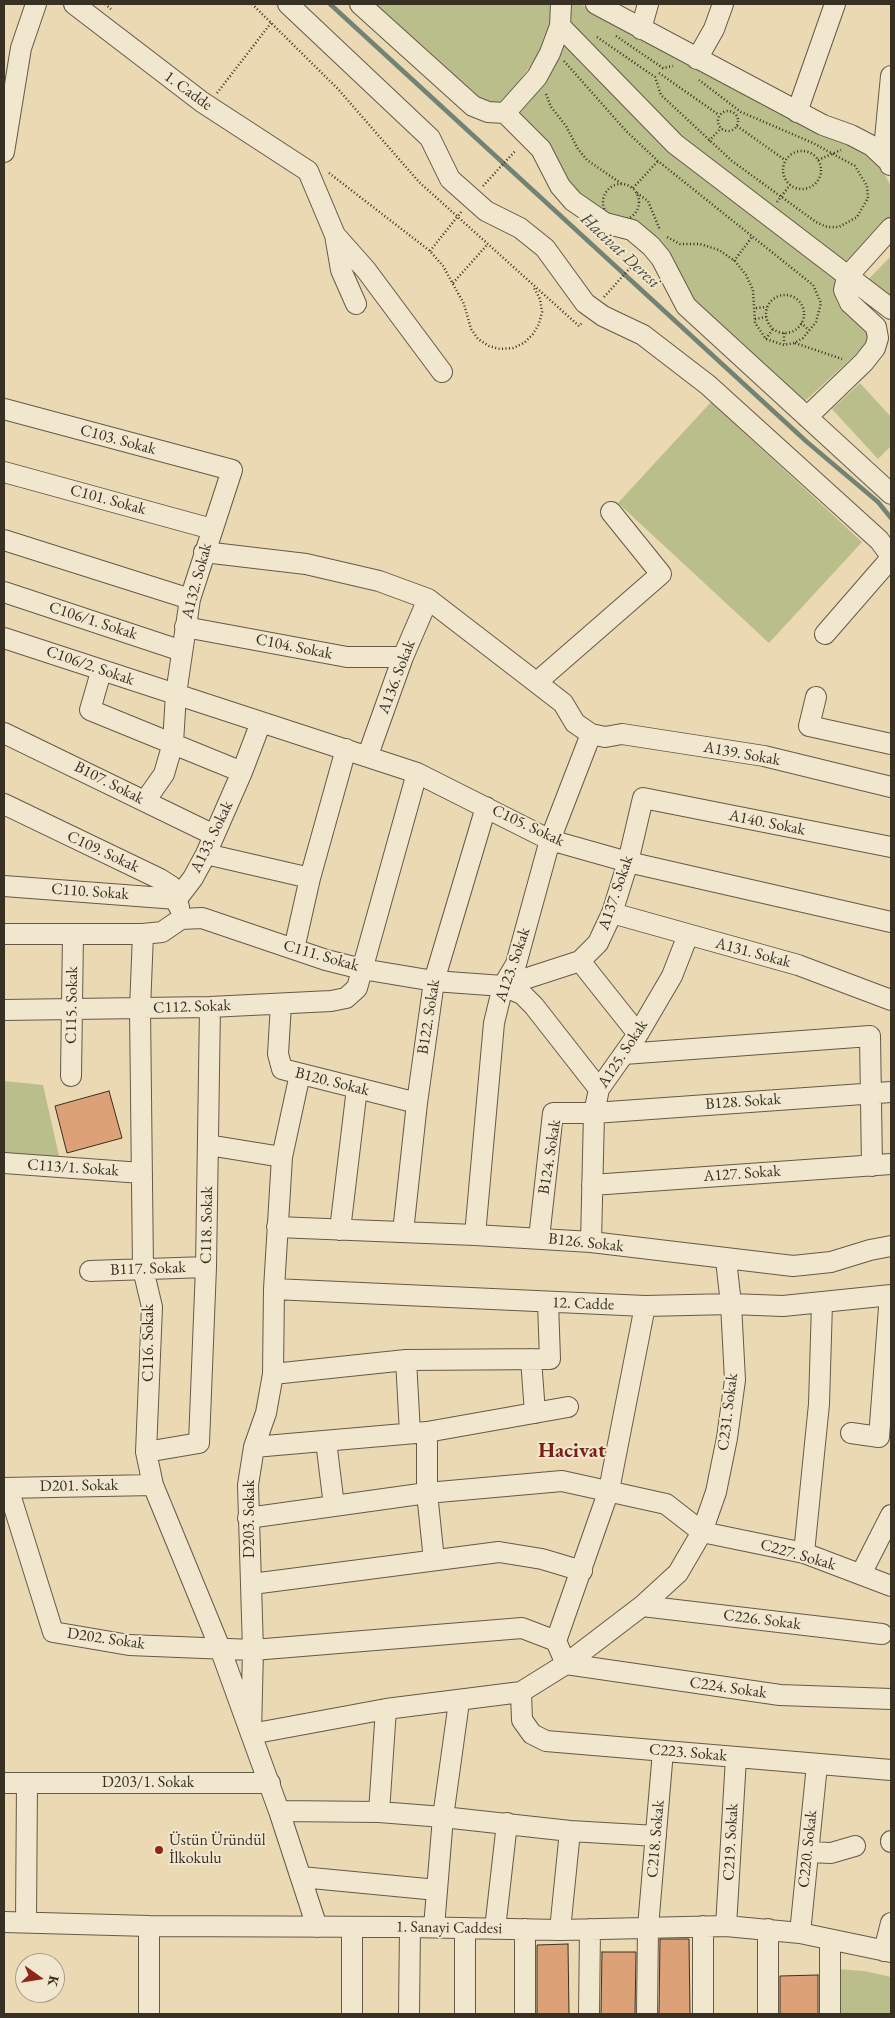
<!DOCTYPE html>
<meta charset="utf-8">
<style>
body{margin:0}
#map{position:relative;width:895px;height:2018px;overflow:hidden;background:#ead9b3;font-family:"EB Garamond",serif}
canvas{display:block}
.frame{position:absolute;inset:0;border:5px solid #393024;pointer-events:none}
.north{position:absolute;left:15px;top:1953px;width:50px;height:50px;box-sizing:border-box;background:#f1e6ce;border:1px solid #a79d8a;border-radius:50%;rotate:103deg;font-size:14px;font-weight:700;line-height:20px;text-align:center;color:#393024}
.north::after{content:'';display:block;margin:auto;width:18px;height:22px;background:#8f2418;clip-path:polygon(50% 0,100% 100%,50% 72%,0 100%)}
</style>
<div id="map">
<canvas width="895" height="2018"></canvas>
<div class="frame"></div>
<div class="north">K</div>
</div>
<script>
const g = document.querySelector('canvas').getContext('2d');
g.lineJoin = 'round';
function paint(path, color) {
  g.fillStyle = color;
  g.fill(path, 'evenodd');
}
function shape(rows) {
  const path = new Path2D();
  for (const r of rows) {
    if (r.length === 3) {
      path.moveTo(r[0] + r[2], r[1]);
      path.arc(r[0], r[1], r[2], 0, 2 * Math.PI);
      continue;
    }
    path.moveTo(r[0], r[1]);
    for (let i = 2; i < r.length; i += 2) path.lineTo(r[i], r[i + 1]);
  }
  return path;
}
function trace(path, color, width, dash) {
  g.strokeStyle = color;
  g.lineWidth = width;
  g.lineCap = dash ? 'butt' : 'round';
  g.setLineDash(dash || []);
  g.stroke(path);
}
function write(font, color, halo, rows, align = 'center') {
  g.font = font + ' "EB Garamond",serif';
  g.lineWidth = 4;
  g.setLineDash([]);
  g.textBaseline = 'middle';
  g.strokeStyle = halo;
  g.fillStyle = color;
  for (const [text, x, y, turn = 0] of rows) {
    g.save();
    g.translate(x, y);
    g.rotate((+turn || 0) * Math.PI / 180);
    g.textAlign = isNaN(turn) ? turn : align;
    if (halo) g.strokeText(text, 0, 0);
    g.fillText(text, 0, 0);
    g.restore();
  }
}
paint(shape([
 [370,4,551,4,551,24,539,54,515,87,498,104,475,101],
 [565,4,580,4,833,137,867,152,877,161,891,186,891,216,847,264,679,136,568,24],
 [563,43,837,278,868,329,871,340,803,403,693,301,682,285,588,205,515,117],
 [891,256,891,305,863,285],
 [860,383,891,417,891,446,878,459,832,409],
 [711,402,862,542,769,643,618,503],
 [4,1081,43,1085,59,1156,4,1155],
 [836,1969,864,1971,891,1977,891,2014,836,2014]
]), '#babe8a');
trace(shape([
 [330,4,807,442,878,502,891,518]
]), '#728376', 4.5);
const building = shape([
 [109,1091,122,1138,67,1153,55,1106,109,1091],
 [660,1939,689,1939,690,2014,659,2014,660,1939],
 [568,1944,569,2014,537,2014,537,1945,568,1944],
 [602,1952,636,1952,635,2014,601,2014,602,1952],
 [818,1975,818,2014,780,2014,780,1976,818,1975]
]);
paint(building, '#dda178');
trace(building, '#393024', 1);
const minor = shape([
 [74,4,202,102,308,171,335,235,341,270,356,304],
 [288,4,430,138,450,179,486,211,520,228,545,248,585,303,603,316,643,335,708,385,879,540,891,556],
 [360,4,473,106,488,112,505,113,537,77,550,53,560,26,561,4],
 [596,4,823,125,851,135,872,146,889,162],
 [560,26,675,144,891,309],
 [641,29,648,4],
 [697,59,714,29,723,4],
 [797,112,835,4],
 [505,113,541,149,560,186,573,201,605,223,632,230,651,246,661,258,686,306,891,494],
 [4,152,21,48,36,4],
 [890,165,885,139,891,76],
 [335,235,366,270,442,372],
 [4,409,232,470,190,599,176,694,173,743,164,774,145,801],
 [807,417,864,362,875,348,878,338,876,327,850,303,844,290,847,277,891,228],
 [4,472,212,529],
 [4,540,190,599],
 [204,552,306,564,379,581,428,599,563,703,575,723,591,734,605,737,622,734,764,756,891,787],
 [4,592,182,651],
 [185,627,347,657,403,657],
 [825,634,891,558],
 [4,638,417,773,550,840,628,862,891,922],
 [101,672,90,710,242,772],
 [537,682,661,574,611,512],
 [816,697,809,726,891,744],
 [4,733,214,835],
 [368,755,403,657,428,599],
 [4,804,160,879,171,886,179,907],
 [206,854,310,878],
 [4,886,177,899,193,878,206,854,242,772,261,722],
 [612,913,798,965,891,1000],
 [4,934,143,934,162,932,181,919,202,918,326,960,362,969,434,981,503,986,522,994,534,1006,599,1089],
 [143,934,140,1009,143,1269,152,1307,146,1452,153,1485,220,1648,251,1734,386,1709,521,1692,566,1664,642,1606,678,1573,702,1532,716,1492,727,1438,735,1380,731,1304,726,1260],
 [294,949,310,878,346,749],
 [580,961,638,1034],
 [503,986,580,961,598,943,612,913,628,862,643,798,891,847],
 [281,1004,278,1054,282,1069,417,1103],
 [4,1010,210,1007,331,1001,346,998,357,988,417,773],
 [624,1054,870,1036,872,1166],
 [300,1074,282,1157,274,1289,273,1374,266,1413,254,1447,248,1485,253,1650,251,1734,279,1811,317,1927],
 [71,1076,73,934],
 [208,1145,282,1157],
 [4,1163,142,1173],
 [592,1185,891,1164],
 [277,1227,475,1235,591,1242,793,1266,831,1262,870,1250,891,1246],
 [340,1230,357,1088],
 [403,1232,417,1103,434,981,486,807],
 [475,1235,494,1023,503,986,516,964,550,840,591,734],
 [539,1238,553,1113,594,1113,891,1092],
 [591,1242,594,1113,599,1089,638,1034,672,976,688,935],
 [90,1271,206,1267],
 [274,1289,645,1306,731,1304,783,1306,891,1295],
 [645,1306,609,1490,556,1641,566,1664,780,1695,891,1699],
 [531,1359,535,1413],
 [406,1360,410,1433],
 [273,1374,406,1360,550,1359,548,1303],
 [427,1432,427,1493,434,1560],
 [851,1433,879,1437,890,1295],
 [326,1441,334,1506],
 [254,1447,427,1432,568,1407],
 [146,1452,199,1443,206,1267,210,1007],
 [4,1488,153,1485],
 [8,1488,53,1632,129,1645,253,1650,522,1628,556,1641],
 [248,1518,427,1493,562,1481,666,1504,702,1532,804,1553,891,1586],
 [804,1553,819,1404,822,1303],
 [861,1574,891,1515],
 [252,1584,499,1552,542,1559,582,1571],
 [642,1606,882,1634],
 [521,1692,522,1720,532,1734,546,1741,891,1770],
 [4,1783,270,1783],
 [279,1811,379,1812,443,1817,570,1831,656,1836],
 [379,1812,386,1709],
 [891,1841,891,1842],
 [808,1852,831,1853,855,1846],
 [301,1877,437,1890],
 [4,1922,149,1926,410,1927,560,1930,726,1926,800,1933,891,1952],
 [26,1922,27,1783],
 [703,1926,703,2014],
 [726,1926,736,1758],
 [352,1927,352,2014],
 [434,1927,443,1817,459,1702],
 [495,1929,507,1823],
 [525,1929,525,2014],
 [560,1930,570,1831],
 [800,1933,817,1765],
 [830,1940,830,2014],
 [884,1951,891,1923],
 [149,2014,149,1926],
 [409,2014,410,1927],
 [465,2014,465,1928],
 [589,2014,590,1929],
 [647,2014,648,1927,663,1751],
 [768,2014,768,1929]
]);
trace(minor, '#655a48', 22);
trace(shape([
 [105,4,111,9],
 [252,4,338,89,419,182,579,326,583,322],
 [616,36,663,68,673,66],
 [597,37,655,77,661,95,732,161,816,222,827,227,839,227,857,217,868,198,867,186,855,166,813,143,741,112,699,80],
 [564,61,627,132,658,161,813,285,821,303,816,322,803,338,794,343,784,345,766,339,755,323,753,290,746,275,735,261,719,250,700,244,680,244,667,237],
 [659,73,719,115],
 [217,93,271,23],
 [546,94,551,107,566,126,578,149,587,160,622,184],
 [728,121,10],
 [737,126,785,160],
 [709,141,721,128],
 [802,170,19],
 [818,160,841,150],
 [329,173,430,251,443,266,464,304,471,329,478,339,489,346,500,349,513,348,524,343,533,334,539,324,542,312,540,299,534,288],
 [621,202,18],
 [483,186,516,150],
 [633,188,658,161],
 [637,193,648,201,660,230],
 [777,202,790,185],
 [430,251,462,211],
 [734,261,752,237],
 [453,283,487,245],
 [785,314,19],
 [604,297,639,258],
 [756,308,767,307],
 [755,319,766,317],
 [801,323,809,330],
 [784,333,784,344],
 [766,339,773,329],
 [795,343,842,359]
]), '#393024', 2.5, [1, 2.5]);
trace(minor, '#f1e6ce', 20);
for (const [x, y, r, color] of [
 [159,1850,5,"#8f2418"]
]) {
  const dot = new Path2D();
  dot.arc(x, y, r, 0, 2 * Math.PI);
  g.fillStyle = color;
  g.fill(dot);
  trace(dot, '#f1e6ce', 2);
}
write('16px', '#393024', '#f1e6ce', [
 ["1. Cadde",188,91,36],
 ["C103. Sokak",118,440,15],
 ["C101. Sokak",108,500,15],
 ["A132. Sokak",197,581,-75],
 ["C106/1. Sokak",93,621,18],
 ["C104. Sokak",294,647,11],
 ["C106/2. Sokak",90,666,19],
 ["A136. Sokak",397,677,-69],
 ["A139. Sokak",742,754,10],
 ["B107. Sokak",109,783,27],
 ["A140. Sokak",767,823,11],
 ["C105. Sokak",528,826,25],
 ["A133. Sokak",212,837,-64],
 ["C109. Sokak",103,852,25],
 ["C110. Sokak",90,892,4],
 ["A137. Sokak",616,893,-71],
 ["A131. Sokak",753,953,15],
 ["C111. Sokak",321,956,16],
 ["A123. Sokak",513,965,-71],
 ["C115. Sokak",72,1005,-89],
 ["C112. Sokak",192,1007,-2],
 ["B122. Sokak",429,1017,-81],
 ["A125. Sokak",623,1054,-57],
 ["B120. Sokak",332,1082,14],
 ["B128. Sokak",743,1102,-4],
 ["B124. Sokak",550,1157,-81],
 ["C113/1. Sokak",73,1168,4],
 ["A127. Sokak",742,1174,-4],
 ["C118. Sokak",207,1225,-89],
 ["B126. Sokak",586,1243,6],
 ["B117. Sokak",148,1269,-2],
 ["12. Cadde",583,1304,2],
 ["C116. Sokak",149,1343,-90],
 ["C231. Sokak",728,1412,-83],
 ["D201. Sokak",79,1486,-1],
 ["D203. Sokak",250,1519,-90],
 ["C227. Sokak",798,1555,16],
 ["C226. Sokak",762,1620,7],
 ["D202. Sokak",106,1639,8],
 ["C224. Sokak",728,1688,8],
 ["C223. Sokak",688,1753,5],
 ["D203/1. Sokak",148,1783],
 ["C218. Sokak",656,1839,-85],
 ["C219. Sokak",731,1842,-87],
 ["C220. Sokak",808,1849,-84],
 ["1. Sanayi Caddesi",449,1928,1]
]);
write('16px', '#393024', '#f1e6ce', [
 ["Üstün Üründül",169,1841],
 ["İlkokulu",169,1859]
], 'left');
write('italic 18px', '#4c4c3f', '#f1e6ce', [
 ["Hacivat Deresi",620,251,43]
]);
write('bold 21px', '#7a1f14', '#f1e6ce', [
 ["Hacivat",572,1451]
]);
</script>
